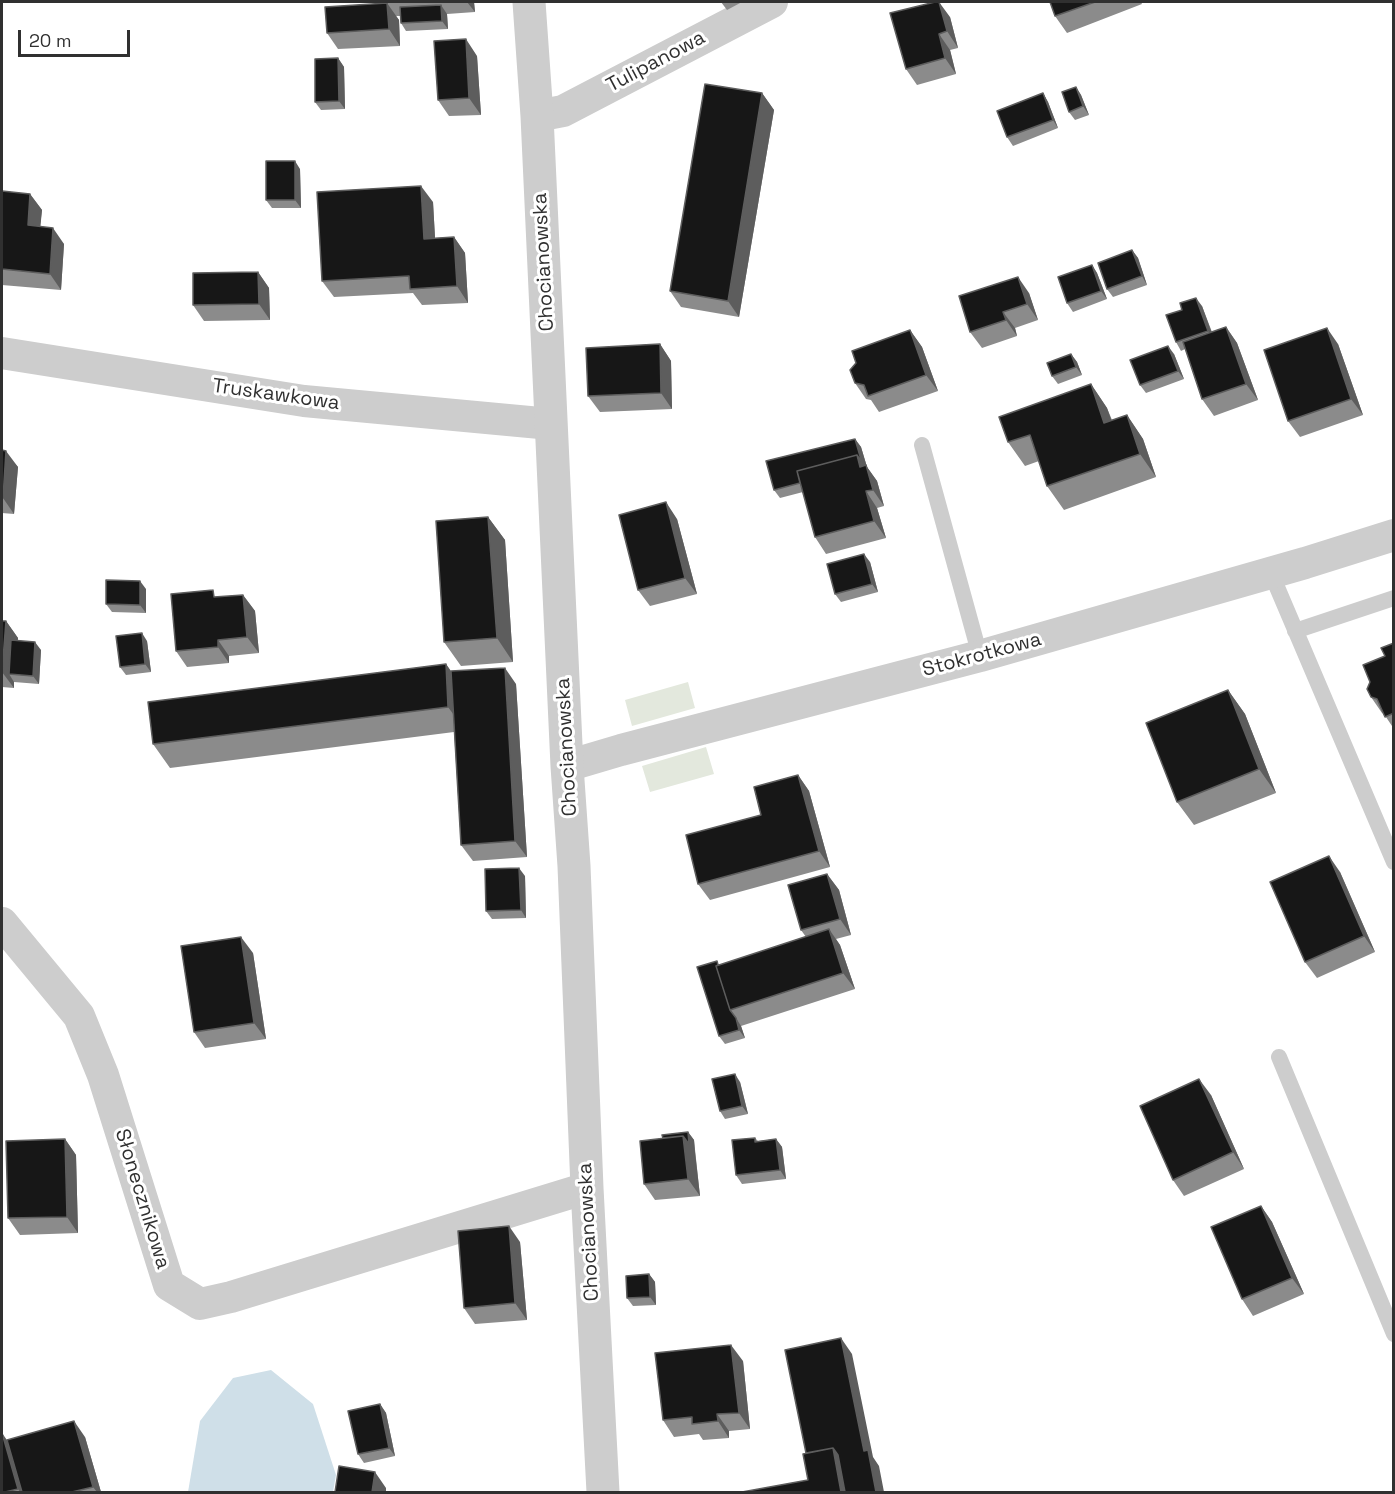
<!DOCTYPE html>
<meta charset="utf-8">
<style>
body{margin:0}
#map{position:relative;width:1395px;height:1494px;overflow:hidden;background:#fff;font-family:"Space Grotesk",sans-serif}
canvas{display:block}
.frame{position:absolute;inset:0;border:3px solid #303030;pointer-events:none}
.scale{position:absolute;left:18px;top:30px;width:112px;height:27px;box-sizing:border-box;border:3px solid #303030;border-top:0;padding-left:8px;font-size:18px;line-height:21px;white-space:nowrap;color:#303030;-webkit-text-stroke:4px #fff;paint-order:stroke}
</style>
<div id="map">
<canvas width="1395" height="1494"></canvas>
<div class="frame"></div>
<div class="scale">20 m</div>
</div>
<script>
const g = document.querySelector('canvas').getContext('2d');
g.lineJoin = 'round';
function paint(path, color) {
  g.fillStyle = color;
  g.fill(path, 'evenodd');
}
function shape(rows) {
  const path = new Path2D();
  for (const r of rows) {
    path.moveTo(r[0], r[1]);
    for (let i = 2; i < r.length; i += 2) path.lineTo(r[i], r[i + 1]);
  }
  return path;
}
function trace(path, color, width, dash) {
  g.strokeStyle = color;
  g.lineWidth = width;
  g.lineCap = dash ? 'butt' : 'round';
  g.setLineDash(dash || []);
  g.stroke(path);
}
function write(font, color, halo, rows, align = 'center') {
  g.font = font + ' "Space Grotesk",sans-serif';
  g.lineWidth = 6;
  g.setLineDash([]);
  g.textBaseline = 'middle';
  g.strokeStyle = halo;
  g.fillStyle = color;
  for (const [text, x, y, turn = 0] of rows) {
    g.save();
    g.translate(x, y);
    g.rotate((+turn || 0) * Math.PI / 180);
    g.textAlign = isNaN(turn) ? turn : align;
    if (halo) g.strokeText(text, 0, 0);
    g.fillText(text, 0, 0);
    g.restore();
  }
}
paint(shape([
 [688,682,695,708,632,726,625,700],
 [706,747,714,774,650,792,642,766]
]), '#e3e8dd');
paint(shape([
 [271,1370,313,1404,336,1475,333,1492,188,1492,200,1421,233,1378]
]), '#cfdfe8');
trace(shape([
 [922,445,980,656],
 [1271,573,1394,862],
 [1295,631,1394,598],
 [1279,1057,1394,1334]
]), '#cdcdcd', 16);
trace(shape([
 [537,116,563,111,772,2],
 [2,353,304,401,551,424],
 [567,766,621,750,980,656,1305,563,1394,535],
 [2,923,79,1016,103,1075,169,1285,200,1304,231,1297,587,1188]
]), '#cdcdcd', 32);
trace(shape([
 [529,2,537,116,567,766,574,866,587,1188,603,1492]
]), '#cdcdcd', 33);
paint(shape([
 [385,2,474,2,475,12,447,14,448,29,406,31,401,23,400,16,396,16,399,20,400,46,338,49,327,33,386,3],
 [721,2,742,2,727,10],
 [1050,2,1141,2,1142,4,1067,33,1055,16],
 [950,17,958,48,950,50,956,74,917,85,906,69],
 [477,56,481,115,449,116,438,100],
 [338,58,344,67,345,109,321,110,315,102],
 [1076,87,1081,95,1089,115,1075,120,1069,112],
 [762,93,774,110,739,317,681,307,670,291],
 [1043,93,1048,102,1058,128,1013,146,1007,137],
 [300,169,301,208,272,208,266,200],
 [2,191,30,194,42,210,40,226,64,244,61,290,2,285],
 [433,202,435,238,454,237,465,253,468,303,422,305,413,293,334,297,322,281],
 [1132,250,1138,258,1147,285,1113,297,1107,289],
 [1092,265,1097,273,1107,299,1073,312,1067,303],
 [258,272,269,288,270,320,204,321,193,305],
 [1029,293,1038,320,1015,328,1017,336,982,348,970,332],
 [1202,306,1212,332,1226,327,1237,343,1258,400,1214,416,1202,399,1185,349,1181,351,1176,342],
 [910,330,922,347,938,391,879,412,871,400,866,399,855,383],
 [660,344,671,361,672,409,600,412,588,396],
 [1338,344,1363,415,1300,437,1288,421],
 [1071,354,1077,362,1082,375,1058,384,1052,376],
 [1174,354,1184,379,1146,393,1140,385],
 [1091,384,1107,408,1112,420,1127,415,1143,439,1156,477,1064,510,1047,486,1039,461,1025,466,1008,442],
 [855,439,861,447,867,467,877,481,884,506,877,508,886,538,826,554,815,537,803,492,780,498,774,490],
 [2,450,18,467,14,514,2,513],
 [488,517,505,540,513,662,461,666,444,642],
 [677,519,697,594,650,606,638,590],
 [870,562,878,592,841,602,835,594],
 [146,589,146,613,112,612,106,604],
 [243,595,255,611,259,653,229,656,229,663,187,667,176,651,218,597],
 [2,621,6,621,18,638,17,641,41,650,39,684,14,682,14,688,2,687],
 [147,641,151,672,126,675,120,667],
 [1394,643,1394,729,1384,714,1382,713,1371,697,1385,656],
 [446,664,451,671,516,684,527,857,473,861,461,845,454,732,170,768,153,744],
 [1228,690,1245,714,1276,793,1194,825,1177,802],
 [798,775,809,791,830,867,710,900,698,884],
 [1340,872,1375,952,1317,978,1305,962],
 [827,874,839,890,851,935,836,939,840,945,855,989,741,1026,745,1038,725,1044,719,1036,720,965,806,937,801,930],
 [525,876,526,918,492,919,486,911],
 [253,953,266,1039,205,1048,194,1032],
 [740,1082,748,1114,725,1119,720,1111],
 [1211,1095,1244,1169,1184,1196,1173,1180],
 [688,1132,694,1140,700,1196,655,1200,644,1184,663,1138],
 [755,1138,758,1141,776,1139,782,1147,786,1179,742,1184,736,1175],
 [65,1139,76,1155,78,1233,20,1235,8,1218],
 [1261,1206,1272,1222,1304,1294,1253,1316,1242,1299],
 [520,1242,527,1320,475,1324,464,1308],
 [649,1274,655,1282,656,1305,633,1306,627,1298],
 [743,1361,750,1429,729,1431,729,1438,703,1440,699,1434,674,1437,663,1420],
 [380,1404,386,1413,395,1456,364,1463,358,1454],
 [85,1437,101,1492,2,1492,7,1440]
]), '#8b8b8b');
paint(shape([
 [467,2,474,2,475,12],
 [939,2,950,17,958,48,947,31],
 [387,3,399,20,400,46,389,29],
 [441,5,447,14,448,29,442,21],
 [939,34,950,50,956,74,945,58],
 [466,39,477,56,481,115,469,98],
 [338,58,344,67,345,109,339,101],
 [1076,87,1081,95,1089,115,1083,106],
 [762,93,774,110,739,317,728,301],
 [1043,93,1048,102,1058,128,1053,120],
 [295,161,300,169,301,208,295,200],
 [421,186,433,202,436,255,424,239],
 [30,194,42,210,39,241,28,225],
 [53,228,64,244,61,290,50,274],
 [454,237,465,253,468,303,457,286],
 [1132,250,1138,258,1147,285,1142,276],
 [1092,265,1097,273,1107,299,1101,291],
 [258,272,269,288,270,320,259,304],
 [1018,277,1029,293,1038,320,1027,304],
 [1196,298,1202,306,1214,339,1208,331],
 [1003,312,1015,328,1017,336,1006,320],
 [1226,327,1237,343,1258,400,1246,384],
 [1327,328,1338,344,1363,415,1351,399],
 [910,330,922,347,938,391,926,375],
 [660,344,671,361,672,409,661,393],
 [1168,346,1174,354,1184,379,1178,371],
 [1071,354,1077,362,1082,375,1076,367],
 [1091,384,1107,408,1121,447,1104,423],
 [1127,415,1143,439,1156,477,1140,454],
 [855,439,861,447,867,467,877,481,884,506,873,490,860,467,857,455],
 [6,451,18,467,14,514,3,498],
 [866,491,877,508,886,538,874,521],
 [666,502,677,519,697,594,685,578],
 [488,517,505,540,513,662,497,638],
 [864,554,870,562,878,592,872,584],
 [140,581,146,589,146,613,140,605],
 [243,595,255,611,259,653,247,637],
 [6,621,18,638,15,675,9,674,14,682,14,688,2,672],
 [142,633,147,641,151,672,145,664],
 [218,640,229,656,229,663,218,647],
 [35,642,41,650,39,684,33,676],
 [446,664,462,688,465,730,448,707],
 [505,668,516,684,527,857,515,841],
 [1228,690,1245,714,1276,793,1259,769],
 [798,775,809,791,830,867,819,851],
 [1329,856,1340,872,1375,952,1364,936],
 [519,868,525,876,526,918,521,910],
 [827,874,839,890,851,935,840,919],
 [829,929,840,945,855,989,843,973],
 [241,937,253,953,266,1039,254,1023],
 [736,1018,741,1026,745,1038,739,1030],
 [735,1074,740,1082,748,1114,742,1106],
 [1199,1079,1211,1095,1244,1169,1233,1152],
 [688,1132,694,1140,695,1152,689,1144],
 [683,1136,695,1152,700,1196,688,1179],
 [65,1139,76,1155,78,1233,67,1217],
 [776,1139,782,1147,786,1179,780,1170],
 [1261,1206,1272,1222,1304,1294,1292,1278],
 [509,1226,520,1242,527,1320,515,1303],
 [649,1274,655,1282,656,1305,650,1297],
 [841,1338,852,1354,873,1457,879,1466,884,1492,876,1492,864,1451],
 [731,1345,743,1361,750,1429,739,1413],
 [380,1404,386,1413,395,1456,389,1448],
 [717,1414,729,1431,729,1438,718,1421],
 [74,1421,85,1437,101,1492,97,1492,93,1487],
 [2,1433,18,1456,28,1492,20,1492,18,1489],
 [833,1448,850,1471,854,1492,841,1492],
 [375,1472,386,1488,386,1492,372,1492]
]), '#5d5d5d');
const building = shape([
 [935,2,939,2,947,31,939,34,945,58,906,69,890,13,935,2],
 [1050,2,1095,2,1055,16,1050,2],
 [387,3,389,29,327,33,325,7,387,3],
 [441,5,442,21,401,23,400,7,441,5],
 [466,39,469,98,438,100,434,41,466,39],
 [338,58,339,101,315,102,315,59,338,58],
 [705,84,762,93,728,301,670,291,705,84],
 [1076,87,1083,106,1069,112,1062,92,1076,87],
 [1043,93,1053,120,1007,137,997,111,1043,93],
 [266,161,295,161,295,200,266,200,266,161],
 [421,186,424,239,454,237,457,286,410,289,409,276,322,281,317,192,421,186],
 [2,191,30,194,28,225,53,228,50,274,2,269,2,191],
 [1132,250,1142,276,1107,289,1098,263,1132,250],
 [1092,265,1101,291,1067,303,1058,277,1092,265],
 [258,272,259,304,193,305,193,273,258,272],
 [1018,277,1027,304,1003,312,1006,320,970,332,959,296,1018,277],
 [1196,298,1208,331,1176,342,1166,315,1182,310,1180,303,1196,298],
 [1226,327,1246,384,1202,399,1183,342,1226,327],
 [1327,328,1351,399,1288,421,1264,350,1327,328],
 [910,330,926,375,868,396,864,385,855,383,850,370,856,363,852,351,910,330],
 [660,344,661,393,588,396,586,348,660,344],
 [1168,346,1178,371,1140,385,1130,360,1168,346],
 [1071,354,1076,367,1052,376,1047,363,1071,354],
 [1091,384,1104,423,1127,415,1140,454,1047,486,1030,435,1008,442,999,417,1091,384],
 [855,439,862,463,857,455,797,471,800,483,774,490,766,461,855,439],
 [2,450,6,451,3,498,2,498,2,450],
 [857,455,860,467,866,465,873,490,866,491,874,521,815,537,797,471,857,455],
 [666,502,685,578,638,590,619,515,666,502],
 [488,517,497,638,444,642,436,521,488,517],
 [864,554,872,584,835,594,827,564,864,554],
 [106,580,140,581,140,605,106,604,106,580],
 [213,590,214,597,243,595,247,637,218,640,218,647,176,651,171,594,213,590],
 [2,621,6,621,2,672,2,621],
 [142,633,145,664,120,667,116,636,142,633],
 [11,640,35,642,33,676,9,674,11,640],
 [1394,643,1394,713,1385,717,1377,699,1371,697,1367,689,1370,682,1363,665,1385,656,1381,648,1394,643],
 [446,664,448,707,153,744,148,702,446,664],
 [505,668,515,841,461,845,451,671,505,668],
 [1228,690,1259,769,1177,802,1146,723,1228,690],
 [798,775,819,851,698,884,686,835,761,815,754,787,798,775],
 [1329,856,1364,936,1305,962,1270,882,1329,856],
 [519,868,521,910,486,911,485,869,519,868],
 [827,874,840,919,801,930,788,885,827,874],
 [829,929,843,973,730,1010,716,966,829,929],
 [241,937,254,1023,194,1032,181,946,241,937],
 [717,961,718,965,716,966,730,1010,736,1018,739,1030,719,1036,697,967,717,961],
 [735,1074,742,1106,720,1111,712,1079,735,1074],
 [1199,1079,1233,1152,1173,1180,1140,1106,1199,1079],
 [688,1132,689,1144,683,1136,663,1138,662,1135,688,1132],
 [683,1136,688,1179,644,1184,640,1141,683,1136],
 [755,1138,755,1142,776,1139,780,1170,736,1175,732,1140,755,1138],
 [65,1139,67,1217,8,1218,6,1141,65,1139],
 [1261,1206,1292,1278,1242,1299,1211,1227,1261,1206],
 [509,1226,515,1303,464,1308,458,1231,509,1226],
 [649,1274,650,1297,627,1298,626,1276,649,1274],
 [841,1338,864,1451,868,1450,876,1492,845,1492,838,1455,833,1448,806,1453,785,1350,841,1338],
 [731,1345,739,1413,717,1414,718,1421,692,1424,692,1417,663,1420,655,1353,731,1345],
 [380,1404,389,1448,358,1454,348,1411,380,1404],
 [74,1421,93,1487,72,1492,22,1492,7,1440,74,1421],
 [2,1433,18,1489,5,1492,2,1492,2,1433],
 [833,1448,841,1492,742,1492,808,1480,803,1454,833,1448],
 [339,1466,375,1472,372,1492,335,1492,339,1466]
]);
paint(building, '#171717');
trace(building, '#5d5d5d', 1.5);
write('20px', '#303030', '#fff', [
 ["Tulipanowa",656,62,-28],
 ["Chocianowska",544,262,-93],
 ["Truskawkowa",276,395,8],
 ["Stokrotkowa",982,655,-15],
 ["Chocianowska",567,747,-93],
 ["Słonecznikowa",142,1199,73],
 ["Chocianowska",589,1232,-93]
]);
</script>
